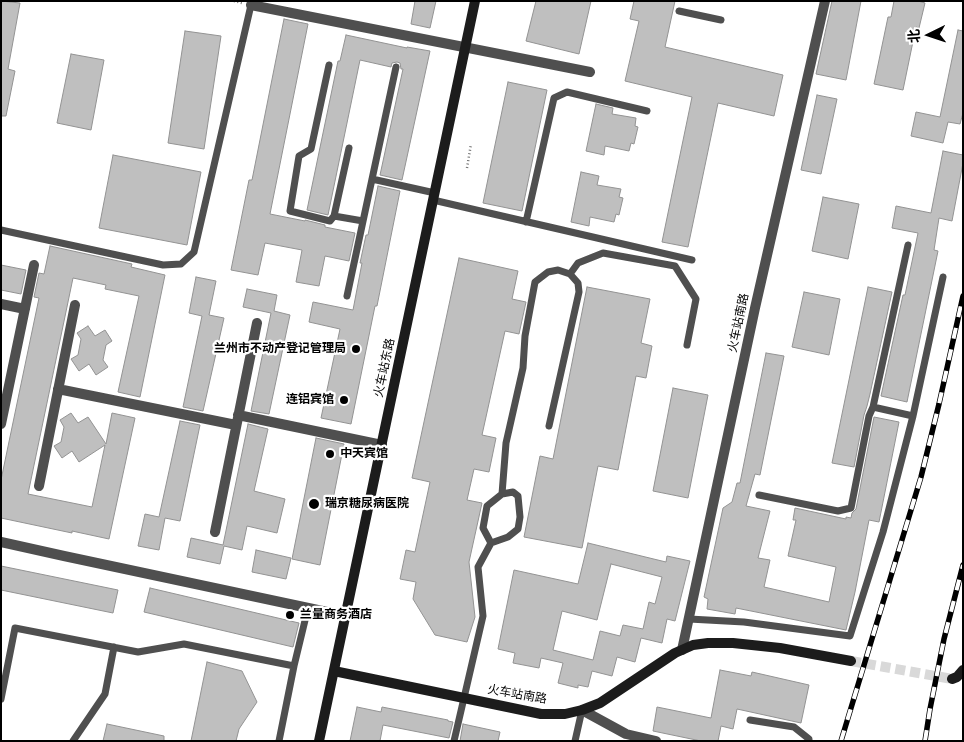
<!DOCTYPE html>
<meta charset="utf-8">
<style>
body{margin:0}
#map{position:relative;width:964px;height:742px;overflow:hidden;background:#fff;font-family:"Roboto Condensed","Noto Sans SC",sans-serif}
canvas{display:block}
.frame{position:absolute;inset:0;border:2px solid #000;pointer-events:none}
.north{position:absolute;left:904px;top:10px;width:50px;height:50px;-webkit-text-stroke:4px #fff;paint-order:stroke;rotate:266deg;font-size:14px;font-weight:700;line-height:20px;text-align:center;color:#000}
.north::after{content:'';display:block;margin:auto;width:18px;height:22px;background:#000;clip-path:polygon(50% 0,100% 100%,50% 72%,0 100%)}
</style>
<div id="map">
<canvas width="964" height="742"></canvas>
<div class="frame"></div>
<div class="north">北</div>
</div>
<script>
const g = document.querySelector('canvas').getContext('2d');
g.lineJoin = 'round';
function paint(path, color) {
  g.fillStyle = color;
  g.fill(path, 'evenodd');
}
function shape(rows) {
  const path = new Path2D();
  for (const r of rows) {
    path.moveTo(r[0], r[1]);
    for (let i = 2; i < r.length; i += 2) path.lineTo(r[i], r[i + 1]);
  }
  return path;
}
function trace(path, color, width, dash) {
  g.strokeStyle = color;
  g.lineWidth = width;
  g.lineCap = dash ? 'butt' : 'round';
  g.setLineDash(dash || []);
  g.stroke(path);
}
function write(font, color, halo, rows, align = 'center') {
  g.font = font + ' "Roboto Condensed","Noto Sans SC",sans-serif';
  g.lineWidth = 4.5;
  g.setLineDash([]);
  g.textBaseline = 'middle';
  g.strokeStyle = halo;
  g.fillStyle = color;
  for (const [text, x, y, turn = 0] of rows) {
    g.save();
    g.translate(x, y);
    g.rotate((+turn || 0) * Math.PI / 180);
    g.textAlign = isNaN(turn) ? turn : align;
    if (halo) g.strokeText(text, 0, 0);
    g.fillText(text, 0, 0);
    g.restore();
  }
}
const building = shape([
 [1,1,20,3,8,69,15,71,6,116,1,116,1,1],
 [415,1,436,1,430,28,411,24,415,1],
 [536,1,591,1,579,54,526,41,536,1],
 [634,1,675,1,665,47,783,75,774,116,718,103,688,247,662,242,692,97,625,81,639,21,630,19,634,1],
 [832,1,861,1,846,80,816,74,832,1],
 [894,1,918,1,925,3,919,28,916,27,903,90,874,84,888,17,891,17,894,1],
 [284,19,308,24,270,214,305,221,305,220,325,225,325,227,355,233,349,261,325,256,319,286,296,282,302,250,265,243,258,275,231,270,249,180,252,180,284,19],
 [958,30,963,31,963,113,960,124,948,122,943,143,911,136,916,112,940,117,958,30],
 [185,31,221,36,204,149,168,143,185,31],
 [346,35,407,48,407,47,430,51,402,180,380,175,403,69,401,69,400,63,397,62,392,63,391,67,360,60,328,215,307,210,338,61,340,61,346,35],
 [71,54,104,60,91,130,57,123,71,54],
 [508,82,547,90,522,211,483,203,508,82],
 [817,95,837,99,821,174,801,170,817,95],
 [596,104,613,108,612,114,636,118,635,126,638,127,634,144,631,143,629,151,605,146,604,155,586,151,596,104],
 [943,151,963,155,963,163,952,221,939,218,934,250,938,251,907,402,881,396,903,295,905,295,918,233,892,228,896,206,931,213,943,151],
 [113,155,201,172,187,245,99,228,113,155],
 [581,172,599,176,597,185,621,189,619,197,623,198,619,215,616,214,614,222,590,217,589,226,571,222,581,172],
 [378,186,400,191,377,306,375,306,351,424,321,418,340,329,309,322,313,302,353,310,362,263,360,263,366,235,368,235,378,186],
 [823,197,859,204,848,259,812,251,823,197],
 [50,246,132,264,131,267,165,275,140,397,118,392,139,296,105,289,106,285,73,278,28,494,92,507,105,445,79,462,72,451,62,458,54,446,61,442,64,427,60,420,71,413,78,423,88,417,106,444,112,413,135,418,109,539,72,531,72,533,1,518,1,480,39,298,34,297,39,273,44,274,50,246],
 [459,258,518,271,512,299,526,302,519,334,505,331,482,435,496,438,489,472,474,469,467,500,482,503,469,562,475,617,467,642,435,635,413,599,416,582,400,579,406,550,415,552,430,482,412,478,459,258],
 [1,265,26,270,21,294,1,290,1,265],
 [196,277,216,281,209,315,224,318,203,411,183,407,202,316,189,313,196,277],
 [587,287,650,299,641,343,652,346,646,378,636,376,618,470,598,466,582,548,524,537,540,456,553,459,587,287],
 [868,287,892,292,870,394,867,406,864,415,854,467,832,463,868,287],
 [247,289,277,295,274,311,290,315,269,414,251,411,271,313,243,307,247,289],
 [804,292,840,299,829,355,792,347,804,292],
 [88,326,95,336,105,330,112,341,106,345,103,360,108,367,96,375,89,364,79,371,71,359,78,355,81,339,77,333,88,326],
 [766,353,784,356,760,475,755,474,746,506,770,511,758,558,770,560,764,587,829,602,836,567,788,556,796,520,793,520,795,508,846,519,846,517,851,518,852,513,856,509,874,417,899,422,879,522,869,520,855,592,846,630,736,608,735,614,707,609,708,599,704,597,723,508,732,502,737,483,740,483,766,353],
 [673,388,708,395,688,498,653,491,673,388],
 [180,421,200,425,180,521,165,518,159,550,138,546,145,514,159,517,180,421],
 [248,424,268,429,254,491,285,499,277,533,247,526,242,550,224,546,220,564,187,557,191,538,223,545,248,424],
 [316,438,344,444,320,565,292,559,316,438],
 [588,543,666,562,667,556,690,561,675,621,667,619,662,643,641,638,635,662,617,657,612,676,592,671,588,687,578,685,578,688,558,683,563,663,541,658,539,668,513,663,515,653,498,649,514,570,578,584,588,543],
 [611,564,662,577,655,604,649,602,643,629,623,625,620,636,600,631,593,660,553,650,562,611,597,620,611,564],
 [256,550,291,558,286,579,252,572,256,550],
 [1,566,118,590,113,613,1,590,1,566],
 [150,588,299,623,293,647,144,612,150,588],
 [207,662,242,671,257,702,239,729,236,741,191,741,207,662],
 [720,670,751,676,752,672,809,685,801,723,737,709,733,729,721,726,718,741,701,741,653,731,657,707,711,718,720,670],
 [357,707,381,712,382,707,448,720,448,721,453,722,449,738,383,725,380,741,350,741,357,707],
 [107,724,164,736,164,741,103,741,107,724],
 [463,724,500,732,498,741,460,741,463,724]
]);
paint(building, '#bfbfbf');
trace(building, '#939393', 1);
trace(shape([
 [851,661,952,679]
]), '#d9d9d9', 10, [10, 5]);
trace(shape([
 [234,1,242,3],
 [467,168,471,144]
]), '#717171', 2.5, [1, 2.5]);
trace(shape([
 [679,11,721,20],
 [329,65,311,149,299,156,290,211,330,221,334,216,349,148],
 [372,179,435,193],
 [433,200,692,260],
 [334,216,363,221],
 [526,222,554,98,567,92,647,111],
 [1,230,163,265,181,264,194,252,251,5],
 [908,245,873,407,913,416],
 [570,274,578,263,603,253,675,266,696,299,687,345],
 [347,296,396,67],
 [502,494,506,443,523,368,525,336,535,282,548,272,558,270,570,274,578,283,579,292,549,426],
 [759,495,838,511,851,508,869,416,873,407],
 [689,619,744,622,850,636,883,532,913,416,943,277],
 [1,699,15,628,138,652,184,644,294,666,308,608],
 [750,720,794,727,809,739,809,741],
 [73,741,105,694,114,647],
 [279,741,294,666],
 [454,741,483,616,478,567,491,543,508,537,518,529,520,517,518,496,513,492,502,494,487,506,483,528,491,543],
 [575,741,582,710]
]), '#4f4f4f', 7);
trace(shape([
 [251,5,590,72],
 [1,304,25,309],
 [58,389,236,425],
 [238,415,382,445],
 [1,424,34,265],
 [39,486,75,305],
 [215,532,257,323],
 [1,542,64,556,346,616],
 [682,650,755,308,825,1],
 [582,710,626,734,656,741]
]), '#4f4f4f', 10);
trace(shape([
 [334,671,541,714,565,714,582,710,600,703,675,653,693,645,708,643,733,643,780,648,851,661],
 [952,679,957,677,963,670],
 [319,741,475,1]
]), '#1c1c1c', 10);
const rail = shape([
 [841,741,921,477,939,404,963,296],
 [925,741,930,709,944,639,963,565]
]);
trace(rail, '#000', 5.5);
trace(rail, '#fff', 4, [11]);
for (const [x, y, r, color] of [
 [356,349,5,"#000"],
 [344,400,5,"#000"],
 [330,454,5,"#000"],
 [314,504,6,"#000"],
 [290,615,5,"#000"]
]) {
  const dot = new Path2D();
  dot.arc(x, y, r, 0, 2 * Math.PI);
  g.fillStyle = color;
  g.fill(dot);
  trace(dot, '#fff', 2);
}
write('12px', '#000', '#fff', [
 ["火车站南路",739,323,-78],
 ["火车站东路",385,368,-78],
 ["火车站南路",517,695,10]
]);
write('bold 12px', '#000', '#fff', [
 ["兰州市不动产登记管理局",346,349,"right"],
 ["连铝宾馆",334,400,"right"],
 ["中天宾馆",340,454],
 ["瑞京糖尿病医院",325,504],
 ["兰量商务酒店",300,615]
], 'left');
</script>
